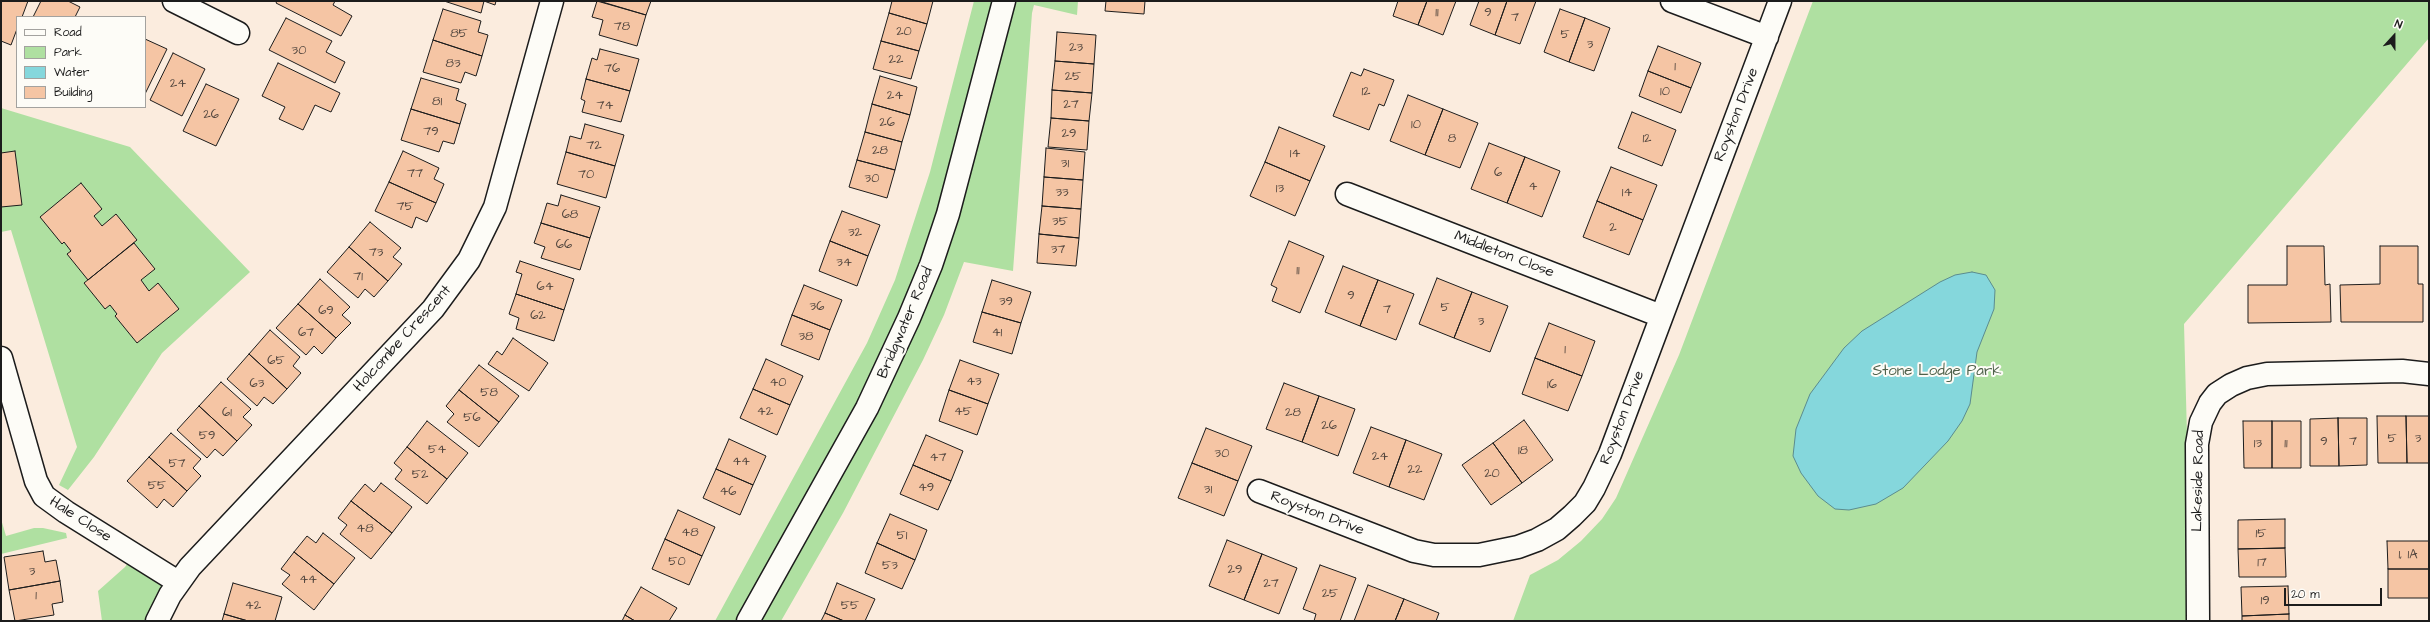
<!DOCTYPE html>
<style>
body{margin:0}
#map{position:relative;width:2430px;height:622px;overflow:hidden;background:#fbecde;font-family:"Architects Daughter",sans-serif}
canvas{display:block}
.frame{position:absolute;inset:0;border:2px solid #1c1c1c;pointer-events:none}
.legend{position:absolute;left:16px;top:16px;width:130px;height:92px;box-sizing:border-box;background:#fdfcf7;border:1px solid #a3a29f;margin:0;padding:5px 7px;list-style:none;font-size:12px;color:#1c1c1c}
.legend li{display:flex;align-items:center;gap:8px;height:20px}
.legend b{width:20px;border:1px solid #a3a29f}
.north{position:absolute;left:2374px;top:16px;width:40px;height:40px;-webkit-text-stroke:3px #fdfcf7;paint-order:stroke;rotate:21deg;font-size:11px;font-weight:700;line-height:16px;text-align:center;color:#1c1c1c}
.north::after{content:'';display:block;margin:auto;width:14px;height:18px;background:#1c1c1c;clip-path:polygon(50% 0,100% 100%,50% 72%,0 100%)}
.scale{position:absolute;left:2284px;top:588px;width:98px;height:18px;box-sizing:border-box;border:2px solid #1c1c1c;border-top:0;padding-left:5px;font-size:12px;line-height:14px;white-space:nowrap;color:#1c1c1c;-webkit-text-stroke:3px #fdfcf7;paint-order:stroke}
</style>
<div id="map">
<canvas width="2430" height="622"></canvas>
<div class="frame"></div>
<ul class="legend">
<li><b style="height:5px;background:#fdfcf7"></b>Road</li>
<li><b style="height:11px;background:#afe0a1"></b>Park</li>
<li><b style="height:11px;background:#85d7dc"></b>Water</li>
<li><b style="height:11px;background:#f5c5a4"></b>Building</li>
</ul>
<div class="north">N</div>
<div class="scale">20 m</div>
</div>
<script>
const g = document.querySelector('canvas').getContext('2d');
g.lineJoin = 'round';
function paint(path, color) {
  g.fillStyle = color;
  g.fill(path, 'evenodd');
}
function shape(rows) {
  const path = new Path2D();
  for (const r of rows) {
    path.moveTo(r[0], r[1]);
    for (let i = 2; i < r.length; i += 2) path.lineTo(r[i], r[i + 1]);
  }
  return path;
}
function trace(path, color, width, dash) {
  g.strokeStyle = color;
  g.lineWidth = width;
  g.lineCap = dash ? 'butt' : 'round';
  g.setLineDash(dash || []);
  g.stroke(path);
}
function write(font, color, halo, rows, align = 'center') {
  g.font = font + ' "Architects Daughter",sans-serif';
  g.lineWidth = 4;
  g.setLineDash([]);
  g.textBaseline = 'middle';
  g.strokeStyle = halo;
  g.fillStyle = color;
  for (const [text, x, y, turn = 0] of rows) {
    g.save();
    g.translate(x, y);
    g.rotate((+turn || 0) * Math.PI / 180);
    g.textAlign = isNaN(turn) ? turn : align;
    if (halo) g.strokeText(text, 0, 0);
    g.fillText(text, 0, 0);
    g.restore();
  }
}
paint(shape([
 [974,1,1078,1,1077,15,1034,5,1032,13,1013,271,964,262,944,315,923,360,843,513,781,621,715,621,867,343,895,280,930,172],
 [1813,1,2429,1,2429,38,2184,324,2192,621,1513,621,1530,575,1558,560,1581,541,1602,519,1616,498,1679,355],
 [1,108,130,147,250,272,162,353,94,457,68,490,59,485,77,447,11,230,1,232],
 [1,519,6,536,34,528,43,528,66,533,67,538,1,554],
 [134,554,178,582,157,621,102,621,98,591,125,567]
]), '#afe0a1');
const water = shape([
 [1972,272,1986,275,1995,290,1994,309,1977,352,1970,404,1962,421,1948,441,1903,488,1876,504,1849,510,1835,509,1818,496,1801,473,1793,456,1796,429,1810,394,1844,348,1862,331,1940,282,1955,275,1972,272]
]);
paint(water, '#85d7dc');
trace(water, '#5b8c8f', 1);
const building = shape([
 [1,1,28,1,22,17,17,17,17,29,11,45,1,41,1,1],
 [41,1,68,1,80,7,75,17,33,17,41,1],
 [277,1,335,1,333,5,352,16,341,36,276,3,277,1],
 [444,1,496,1,495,5,484,1,481,13,444,1],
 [597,1,646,15,637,46,599,35,603,20,592,17,597,1],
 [599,1,651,1,646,15,599,1],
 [892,1,933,1,927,24,889,13,892,1],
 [1106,1,1145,1,1144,14,1105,11,1106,1],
 [1398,1,1427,1,1418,25,1393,16,1398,1],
 [1427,1,1456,1,1443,35,1418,25,1427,1],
 [1479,1,1507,1,1495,35,1470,25,1479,1],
 [1507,1,1536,1,1520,44,1495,35,1507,1],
 [443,9,481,21,478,32,488,35,482,56,433,40,443,9],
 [1560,9,1585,18,1569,62,1544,52,1560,9],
 [889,13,927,24,919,51,881,41,889,13],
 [286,18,332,41,326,52,345,62,335,83,269,50,286,18],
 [1585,18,1610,28,1594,71,1569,62,1585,18],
 [1057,32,1096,35,1094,64,1055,61,1057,32],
 [145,39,167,49,145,94,145,39],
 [433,40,482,56,476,76,465,72,461,83,423,72,433,40],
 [881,41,919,51,911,79,873,69,881,41],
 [1658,46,1701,63,1691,88,1648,71,1658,46],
 [600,49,639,59,630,91,586,79,592,58,597,60,600,49],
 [173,53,205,69,182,116,150,100,173,53],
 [1055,61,1094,64,1092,93,1052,90,1055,61],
 [278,63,340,93,331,112,315,105,303,130,279,119,285,107,262,96,278,63],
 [1364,69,1394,80,1384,106,1379,104,1369,130,1333,116,1351,72,1361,76,1364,69],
 [1648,71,1691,88,1681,113,1639,96,1648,71],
 [880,76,917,87,910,115,872,104,880,76],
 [421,78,459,89,456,100,466,104,460,124,411,109,421,78],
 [586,79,630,91,621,122,582,112,585,101,581,99,586,79],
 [206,84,239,99,216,146,183,131,206,84],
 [1052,90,1092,93,1089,121,1051,118,1052,90],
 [1408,95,1443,109,1425,155,1390,141,1408,95],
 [872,104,910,115,902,142,865,132,872,104],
 [411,109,460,124,454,144,443,141,439,152,401,140,411,109],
 [1443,109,1478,123,1460,168,1425,155,1443,109],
 [1632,112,1676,130,1662,166,1618,148,1632,112],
 [1051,118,1089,121,1087,150,1048,147,1051,118],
 [585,124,624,135,615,166,566,152,570,136,581,139,585,124],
 [1279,127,1325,146,1310,181,1265,162,1279,127],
 [865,132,902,142,895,170,857,160,865,132],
 [1489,143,1525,157,1507,203,1471,189,1489,143],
 [1046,148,1085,152,1083,180,1044,177,1046,148],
 [15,151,22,205,1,207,1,153,15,151],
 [403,151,439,168,434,179,444,184,436,203,389,182,403,151],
 [566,152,615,166,606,198,557,184,566,152],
 [1525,157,1560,171,1542,217,1507,203,1525,157],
 [857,160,895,170,887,198,849,187,857,160],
 [1265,162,1310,181,1295,216,1250,196,1265,162],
 [1611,167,1657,185,1643,220,1597,201,1611,167],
 [1044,177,1083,180,1081,209,1042,206,1044,177],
 [389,182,436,203,427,222,416,217,412,228,375,211,389,182],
 [81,183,102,209,94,216,102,226,116,214,137,240,88,280,67,254,71,251,64,242,62,244,40,217,81,183],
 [561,195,600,207,590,238,541,223,547,203,558,206,561,195],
 [1597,201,1643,220,1629,255,1583,237,1597,201],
 [1042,206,1081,209,1079,238,1039,234,1042,206],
 [842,211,880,225,868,256,830,241,842,211],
 [370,222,401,248,393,257,402,264,388,281,349,247,370,222],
 [541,223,590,238,580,270,541,258,545,247,534,243,541,223],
 [1039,234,1079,238,1076,266,1037,263,1039,234],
 [830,241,868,256,857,286,819,271,830,241],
 [1289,241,1324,256,1300,313,1272,301,1277,288,1271,285,1289,241],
 [134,243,155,269,141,280,149,291,158,283,179,309,137,343,115,316,117,314,110,305,105,309,84,283,134,243],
 [2287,246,2324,246,2325,285,2330,284,2331,322,2248,323,2248,285,2287,285,2287,246],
 [2380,246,2418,246,2418,284,2423,284,2423,322,2341,322,2340,285,2380,284,2380,246],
 [349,247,388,281,374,297,365,289,358,298,327,272,349,247],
 [520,261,574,279,564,310,516,294,522,274,516,272,520,261],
 [1343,266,1378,280,1360,326,1325,312,1343,266],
 [1437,278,1472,292,1454,338,1419,324,1437,278],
 [320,279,350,307,342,315,351,323,336,338,298,304,320,279],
 [992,280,1031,292,1021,323,982,312,992,280],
 [1378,280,1414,294,1396,340,1360,326,1378,280],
 [804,285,842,300,830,330,792,315,804,285],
 [1472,292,1508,306,1490,352,1454,338,1472,292],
 [516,294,564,310,554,341,516,329,519,318,509,314,516,294],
 [298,304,336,338,322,354,314,346,306,355,276,328,298,304],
 [982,312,1021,323,1012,354,973,342,982,312],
 [792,315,830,330,819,360,781,345,792,315],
 [1549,323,1595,341,1582,376,1535,358,1549,323],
 [270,330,300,357,293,366,301,373,287,389,249,354,270,330],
 [513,338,548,363,529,391,488,364,497,351,502,355,513,338],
 [249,354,287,389,273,404,264,397,257,406,227,379,249,354],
 [1535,358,1582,376,1568,411,1522,394,1535,358],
 [766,359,803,376,790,405,753,389,766,359],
 [960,360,999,374,988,404,949,390,960,360],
 [479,365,519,396,499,422,459,390,479,365],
 [221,382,251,409,243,417,252,425,237,441,199,406,221,382],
 [1284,383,1319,396,1302,442,1266,429,1284,383],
 [753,389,790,405,777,435,740,418,753,389],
 [459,390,499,422,479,447,447,422,454,414,446,406,459,390],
 [949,390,988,404,977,435,939,421,949,390],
 [1319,396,1355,409,1338,456,1302,442,1319,396],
 [199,406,237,441,223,456,215,449,207,458,177,430,199,406],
 [2377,416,2406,416,2407,463,2378,463,2377,416],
 [2406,416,2429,416,2429,463,2407,463,2406,416],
 [2338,418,2339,466,2310,466,2310,419,2338,418],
 [2338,418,2367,418,2367,465,2339,466,2338,418],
 [1524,420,1553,460,1522,483,1493,443,1524,420],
 [427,421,468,453,447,479,407,447,427,421],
 [2243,421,2272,421,2272,468,2244,468,2243,421],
 [2272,421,2301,421,2301,468,2272,468,2272,421],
 [1371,427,1406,440,1389,487,1353,473,1371,427],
 [1206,428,1252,446,1238,481,1192,463,1206,428],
 [171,433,201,459,193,468,201,476,187,491,149,457,171,433],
 [926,435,963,451,951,481,913,465,926,435],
 [729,439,766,456,753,485,716,469,729,439],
 [1406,440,1442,454,1424,500,1389,487,1406,440],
 [1493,443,1522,483,1491,505,1462,465,1493,443],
 [407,447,447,479,427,504,395,479,402,470,394,463,407,447],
 [149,457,187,491,173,507,164,499,157,508,127,481,149,457],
 [1192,463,1238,481,1224,516,1178,498,1192,463],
 [913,465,951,481,938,510,900,494,913,465],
 [716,469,753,485,740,515,703,498,716,469],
 [381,483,412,507,392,533,351,501,365,484,374,492,381,483],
 [351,501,392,533,371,559,340,534,347,525,338,518,351,501],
 [678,510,715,527,702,556,665,539,678,510],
 [890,514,927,530,915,560,877,543,890,514],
 [2285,519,2285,548,2238,549,2238,520,2285,519],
 [323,533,355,558,334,584,294,552,307,536,316,543,323,533],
 [665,539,702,556,689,585,652,569,665,539],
 [1227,540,1262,554,1244,600,1209,586,1227,540],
 [2387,541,2429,541,2429,569,2388,569,2387,541],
 [877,543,915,560,902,589,865,573,877,543],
 [2285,548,2286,577,2239,577,2238,549,2285,548],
 [43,551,45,562,56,560,60,581,9,590,4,557,43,551],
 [294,552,334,584,314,610,282,584,290,575,281,569,294,552],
 [1262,554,1297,568,1279,614,1244,600,1262,554],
 [1320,565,1356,578,1340,621,1314,621,1316,614,1303,609,1320,565],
 [2388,569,2429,569,2429,598,2388,598,2388,569],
 [60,581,63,602,52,604,54,615,15,621,9,590,60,581],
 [233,583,282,597,275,621,248,621,224,614,233,583],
 [837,583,875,599,865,621,844,621,825,613,837,583],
 [1368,585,1404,599,1395,621,1354,621,1368,585],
 [2288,586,2289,614,2242,616,2241,587,2288,586],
 [641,587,677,608,669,621,635,621,625,615,641,587],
 [1404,599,1439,613,1436,621,1395,621,1404,599],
 [825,613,844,621,821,621,825,613],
 [224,614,248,621,222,621,224,614],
 [2289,614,2289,621,2242,621,2242,616,2289,614],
 [625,615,635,621,622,621,625,615]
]);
paint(building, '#f5c5a4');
trace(building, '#1c1c1c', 1);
const minor = shape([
 [174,1,238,33],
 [1672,1,1767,37],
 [1347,194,1661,316],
 [1,358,36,481,44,496,66,512,178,582],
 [1259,491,1414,551,1434,555,1479,555,1518,547,1537,540,1557,529,1572,516,1585,503,1594,488,1610,454,1780,1],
 [157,621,170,595,190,567,433,309,469,260,495,207,552,1],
 [748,621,867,408,909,318,931,265,948,214,1004,1],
 [2198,621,2197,444,2201,422,2210,403,2217,394,2231,385,2247,378,2267,374,2402,371,2429,374]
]);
trace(minor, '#1c1c1c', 25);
trace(minor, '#fdfcf7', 22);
write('13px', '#52463e', null, [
 ["11",1437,13],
 ["9",1488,13],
 ["7",1515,18],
 ["78",622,27],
 ["20",904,32],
 ["85",459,34],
 ["5",1565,35],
 ["3",1590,45],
 ["23",1076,48],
 ["30",299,51],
 ["22",896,60],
 ["83",453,64],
 ["1",1675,67],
 ["76",612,69],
 ["25",1073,77],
 ["24",178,84],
 ["12",1366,92],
 ["10",1665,92],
 ["24",895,96],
 ["81",437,102],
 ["27",1071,105],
 ["74",605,106],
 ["26",211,115],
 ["26",887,123],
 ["10",1416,125],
 ["79",431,132],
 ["29",1069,134],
 ["8",1452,139],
 ["12",1647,139],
 ["72",594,146],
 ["28",880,151],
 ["14",1295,154],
 ["31",1065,164],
 ["6",1498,173],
 ["77",415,174],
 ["70",586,175],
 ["30",872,179],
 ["4",1533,187],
 ["13",1280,189],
 ["33",1062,193],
 ["14",1627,193],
 ["75",405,207],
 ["68",570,215],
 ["35",1060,222],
 ["2",1613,228],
 ["32",855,233],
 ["66",564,245],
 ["37",1058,250],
 ["73",376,253],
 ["34",844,263],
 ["11",1298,271],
 ["71",358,277],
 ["64",545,287],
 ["9",1351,296],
 ["39",1006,302],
 ["36",817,307],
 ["5",1445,308],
 ["7",1387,310],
 ["69",326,311],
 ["62",538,316],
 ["3",1481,322],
 ["67",306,333],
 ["41",997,333],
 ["38",806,337],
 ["1",1565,350],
 ["65",276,361],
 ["43",974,382],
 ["40",778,383],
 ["63",257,384],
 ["16",1552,385],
 ["58",489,393],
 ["42",765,412],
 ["45",963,412],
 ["61",227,413],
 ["28",1293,413],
 ["56",472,418],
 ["26",1329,426],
 ["59",207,436],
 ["5",2392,439],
 ["3",2418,439],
 ["9",2324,442],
 ["7",2353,442],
 ["13",2258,444],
 ["11",2286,444],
 ["54",437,450],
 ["18",1523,451],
 ["30",1222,454],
 ["24",1380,457],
 ["47",938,458],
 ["44",741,462],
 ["57",177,464],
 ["22",1415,470],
 ["20",1492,474],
 ["52",420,475],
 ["55",157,486],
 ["49",926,488],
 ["31",1208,490],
 ["46",728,492],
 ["48",365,529],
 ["48",690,533],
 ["15",2261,534],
 ["51",902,536],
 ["1, 1A",2408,555],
 ["50",677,562],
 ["17",2262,563],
 ["53",890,566],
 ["29",1235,570],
 ["3",32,572],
 ["44",308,580],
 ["27",1271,584],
 ["25",1330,594],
 ["1",36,596],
 ["19",2265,601],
 ["42",253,606],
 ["55",850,606]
]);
write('15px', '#1c1c1c', '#fdfcf7', [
 ["Royston Drive",1737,115,-69],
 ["Middleton Close",1504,255,21],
 ["Bridgwater Road",906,323,-67],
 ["Holcombe Crescent",403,339,-48],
 ["Royston Drive",1623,418,-69],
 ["Lakeside Road",2199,481,-89],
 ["Royston Drive",1317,514,21],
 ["Hale Close",80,520,33]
]);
write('15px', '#4f614b', '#fdfcf7', [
 ["Stone Lodge Park",1937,372]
]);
</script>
